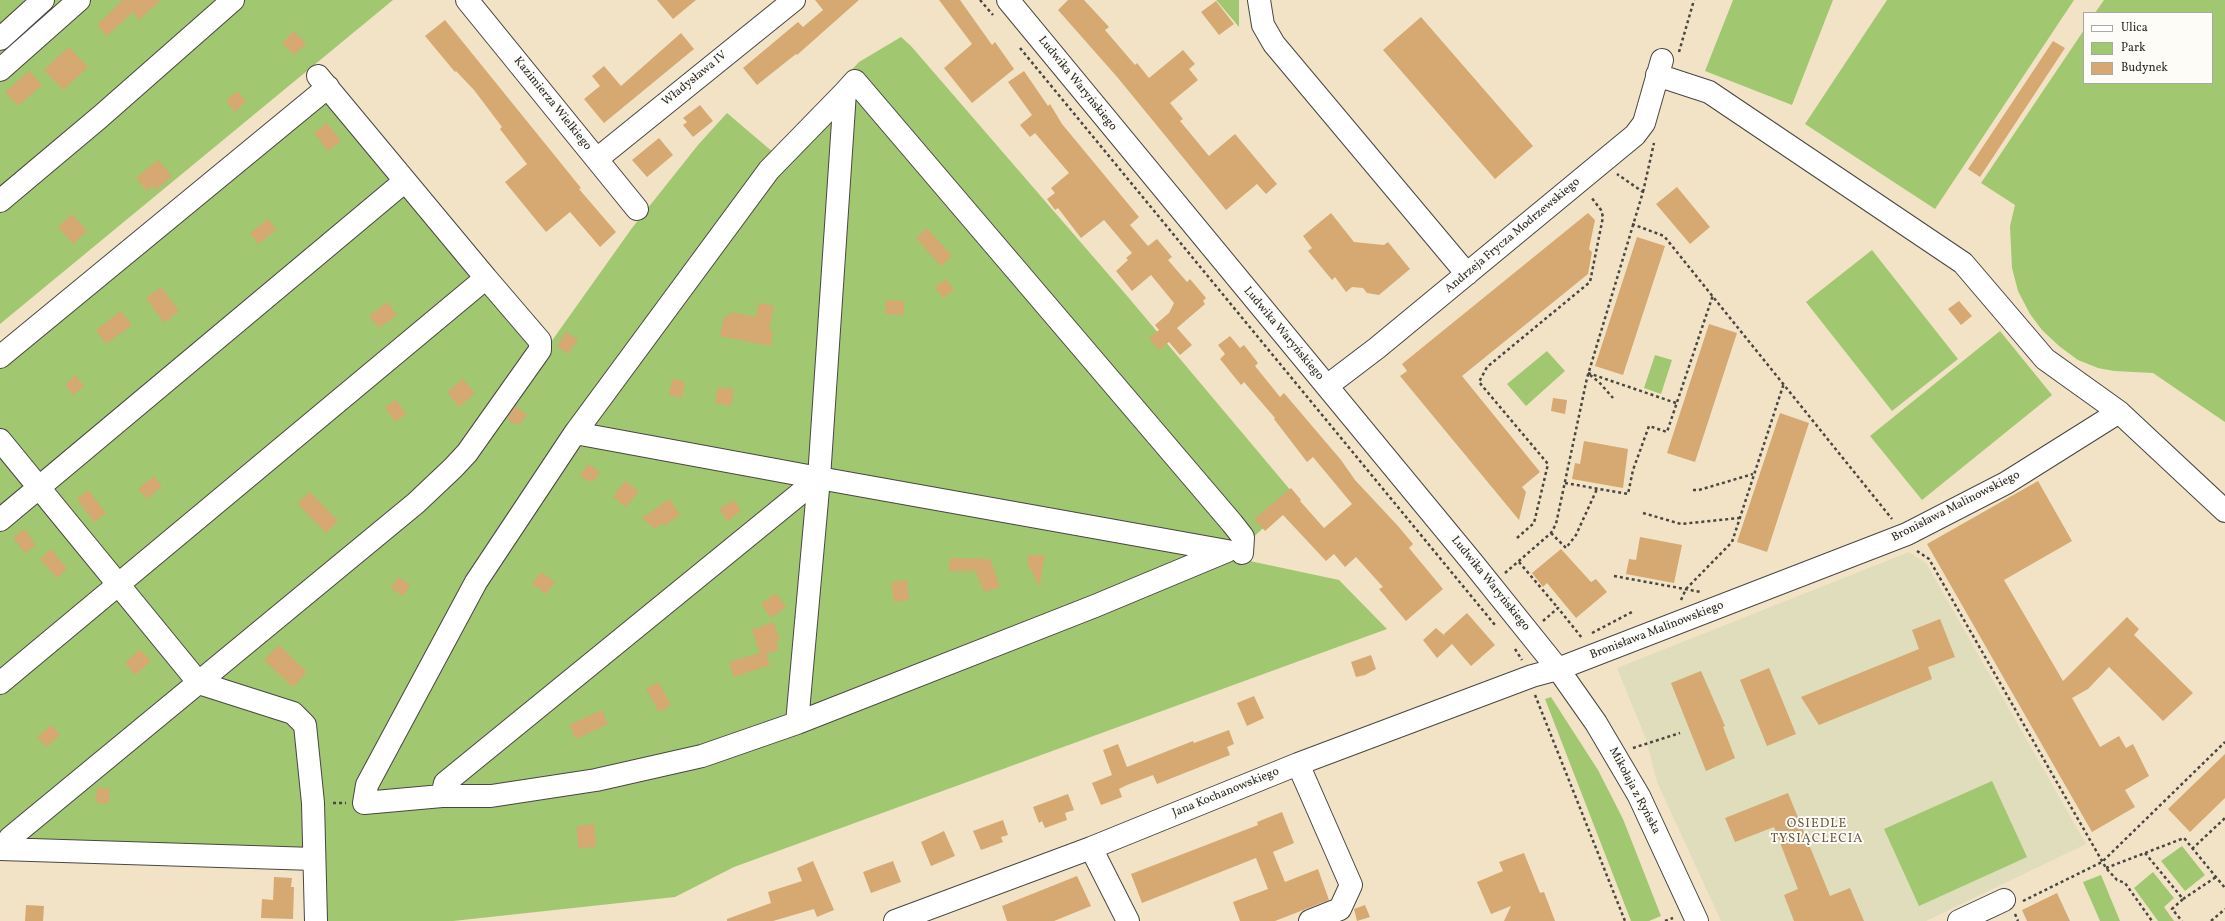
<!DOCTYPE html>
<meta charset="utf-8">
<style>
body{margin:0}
#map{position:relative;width:2225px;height:921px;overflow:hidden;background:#f2e3c6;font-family:Vollkorn,serif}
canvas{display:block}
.legend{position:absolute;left:2083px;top:12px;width:130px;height:72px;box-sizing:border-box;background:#fdfcf7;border:1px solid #a9a8a5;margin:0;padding:5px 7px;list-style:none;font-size:12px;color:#2b2b2b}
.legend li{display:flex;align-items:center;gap:8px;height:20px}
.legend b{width:20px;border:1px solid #a9a8a5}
</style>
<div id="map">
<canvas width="2225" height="921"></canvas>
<ul class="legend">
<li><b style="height:5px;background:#fff"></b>Ulica</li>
<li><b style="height:11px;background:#a1c771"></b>Park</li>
<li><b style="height:11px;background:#d6a872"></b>Budynek</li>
</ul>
</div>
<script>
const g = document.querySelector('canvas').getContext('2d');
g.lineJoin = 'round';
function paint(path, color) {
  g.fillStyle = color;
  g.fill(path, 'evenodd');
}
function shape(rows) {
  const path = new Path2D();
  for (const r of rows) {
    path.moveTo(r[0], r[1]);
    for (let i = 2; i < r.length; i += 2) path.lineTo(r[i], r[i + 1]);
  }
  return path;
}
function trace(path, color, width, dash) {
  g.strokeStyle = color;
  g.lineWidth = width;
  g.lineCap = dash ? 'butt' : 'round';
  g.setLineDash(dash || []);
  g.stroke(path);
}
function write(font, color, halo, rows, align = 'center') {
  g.font = font + ' Vollkorn,serif';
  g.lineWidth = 4;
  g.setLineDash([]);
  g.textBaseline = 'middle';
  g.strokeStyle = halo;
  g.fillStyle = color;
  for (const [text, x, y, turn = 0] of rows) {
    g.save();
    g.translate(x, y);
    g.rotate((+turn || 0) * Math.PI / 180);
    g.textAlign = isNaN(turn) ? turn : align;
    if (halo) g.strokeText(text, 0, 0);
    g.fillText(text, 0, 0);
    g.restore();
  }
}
paint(shape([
 [1909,552,1926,563,2086,844,1926,921,1721,921,1657,782,1646,739,1617,668]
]), '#dfddbb');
paint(shape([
 [0,0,393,0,0,324],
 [1216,0,1239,0,1239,27,1217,1],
 [1733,0,1833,0,1792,105,1705,71],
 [1887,0,2074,0,1935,209,1805,124],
 [2104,0,2225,0,2225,422,2153,373,2114,371,2098,368,2078,360,2059,346,2042,330,2030,314,2018,291,2012,268,2010,226,2015,205,1981,183,2084,30,2084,83,2212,83,2212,13,2095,13],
 [901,37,911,46,1128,297,1297,498,1231,557,1339,580,1387,629,734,867,675,897,453,921,309,921,306,868,0,856,0,355,320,91,437,204,551,342,632,228,698,145,727,113,774,153,859,62],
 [1872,250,1958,359,1892,411,1806,302],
 [2000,331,2052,395,1922,500,1870,436],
 [1547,351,1565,371,1526,406,1507,384],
 [1655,355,1672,360,1661,394,1644,388],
 [1551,697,1598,770,1623,819,1661,916,1649,921,1631,921,1545,699],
 [1992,781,2027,857,1919,906,1884,829],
 [2182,846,2205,875,2185,891,2161,861],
 [2153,872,2174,898,2164,907,2174,921,2158,921,2134,888],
 [2101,875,2120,921,2100,921,2083,882]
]), '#a1c771');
paint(shape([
 [121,0,161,0,139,20,133,12,107,36,97,25,122,1],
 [657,0,696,0,673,19],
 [815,0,859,0,797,55,796,54,757,85,743,68,798,22,803,27,823,10],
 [939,0,960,0,992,45,995,42,1014,69,972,103,944,68,972,44],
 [1068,0,1084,0,1109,27,1105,30,1135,65,1137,63,1149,78,1183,50,1195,64,1189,69,1198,80,1170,103,1183,119,1180,121,1209,156,1235,134,1277,184,1266,194,1257,184,1226,210,1118,78,1058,10],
 [1216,1,1234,24,1219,35,1201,12],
 [1421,17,1533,146,1495,179,1383,50],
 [445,20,581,188,579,189,616,232,600,247,570,212,546,232,505,182,527,164,500,129,502,127,474,90,456,71,455,72,425,36],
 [294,31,306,44,294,55,282,43],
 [681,33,694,49,604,123,584,99,600,86,592,76,604,66,621,86],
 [2053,41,2065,48,1980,177,1968,169],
 [69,47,88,67,63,90,44,70],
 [29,71,42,85,18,106,5,92],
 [1024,71,1048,106,1050,104,1062,124,1139,217,1130,225,1148,246,1157,239,1172,257,1168,260,1187,282,1190,279,1206,298,1203,301,1205,304,1177,328,1192,345,1180,355,1169,342,1159,350,1149,338,1159,330,1155,325,1169,313,1174,303,1151,275,1132,291,1116,271,1128,260,1126,258,1132,253,1104,220,1081,238,1058,208,1055,210,1047,199,1055,193,1051,188,1069,173,1035,133,1030,137,1020,125,1032,115,1008,82],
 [237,91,246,101,235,112,226,101],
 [700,105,713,121,693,137,683,125,687,122,683,118],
 [327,123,341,141,328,151,314,133],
 [659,138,673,155,647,177,632,160],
 [158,160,172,176,156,190,152,186,147,191,136,178],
 [1677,187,1710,227,1690,244,1656,204],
 [1331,213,1354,242,1384,245,1388,242,1410,269,1379,295,1367,293,1363,288,1352,287,1346,292,1335,277,1332,280,1308,251,1312,248,1303,236],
 [1588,213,1595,220,1589,249,1592,252,1588,274,1462,376,1540,472,1522,487,1526,492,1519,520,1400,376,1407,371,1402,364],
 [72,214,87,231,73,244,58,227],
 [268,219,276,230,258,244,250,233],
 [927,228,952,256,941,266,916,238],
 [1637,237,1665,246,1623,375,1595,366],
 [946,279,954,290,943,298,935,287],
 [161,287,179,311,164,323,146,298],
 [886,300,904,301,904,315,885,314],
 [1959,301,1972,316,1961,325,1948,309],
 [387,302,397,315,379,328,369,316],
 [759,303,774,306,769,330,773,330,771,346,720,336,724,316,729,317,730,312,756,317],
 [121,311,132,325,106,344,96,330],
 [1709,324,1737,333,1695,462,1667,453],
 [566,332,578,340,568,354,557,346],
 [1230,336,1240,348,1244,345,1258,363,1255,366,1280,397,1284,393,1341,460,1355,480,1398,526,1413,544,1409,548,1443,589,1406,621,1379,589,1383,587,1356,557,1345,567,1334,554,1326,561,1283,515,1265,531,1254,519,1291,488,1301,500,1300,501,1324,528,1352,504,1313,457,1307,462,1274,419,1275,418,1244,382,1241,385,1220,359,1225,354,1218,345],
 [75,375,84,386,73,395,65,385],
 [463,379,475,393,459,407,447,392],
 [672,379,685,382,682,398,669,395],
 [718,387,734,389,731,406,715,403],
 [1553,398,1567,400,1565,414,1551,411],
 [396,400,406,414,395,422,385,407],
 [515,406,527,415,520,424,514,424,507,418],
 [1780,413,1809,423,1767,552,1737,542],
 [1584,441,1628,449,1623,488,1572,479,1575,463,1580,464],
 [588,464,600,472,594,481,589,481,580,476],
 [154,476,162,486,147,499,138,489],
 [625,481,639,491,626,507,613,497],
 [2038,481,2072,541,2004,580,2063,681,2127,617,2139,629,2134,635,2193,693,2163,721,2109,667,2088,689,2072,698,2100,747,2119,736,2126,748,2133,744,2149,776,2125,790,2135,807,2092,832,1927,544],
 [88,490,106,513,94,522,77,499],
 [310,492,338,521,326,533,297,503],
 [669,499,680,515,664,526,662,523,655,529,642,518],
 [734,500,741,511,727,521,719,509],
 [24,529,36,545,25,553,13,538],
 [1640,537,1682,545,1674,583,1626,574,1629,559,1636,560],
 [51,549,67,569,57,578,40,559],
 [1561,549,1591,582,1596,579,1607,592,1576,618,1547,583,1543,587,1532,573],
 [1028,555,1045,555,1039,587,1031,569,1028,569],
 [950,558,990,559,1000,587,984,592,975,571,949,571],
 [541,572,555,582,546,594,532,584],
 [398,577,410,585,403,596,391,588],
 [907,580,909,600,894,602,891,582],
 [776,593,786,607,771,618,761,604],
 [1467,613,1495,645,1471,666,1452,644,1437,658,1423,640,1436,628,1445,636,1443,635],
 [1940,619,1955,657,1928,667,1932,679,1819,725,1801,697,1919,649,1912,630],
 [773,622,780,640,776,642,779,650,766,654,770,665,734,677,729,662,760,653,752,630],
 [279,645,307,672,293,687,264,660],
 [140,649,151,661,135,675,125,663],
 [1371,655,1376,669,1365,675,1356,677,1351,662],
 [1769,668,1796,734,1767,746,1740,680],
 [1701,671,1725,726,1723,727,1735,758,1706,771,1671,683],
 [658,682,671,705,659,712,646,689],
 [1254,696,1264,718,1247,726,1237,703],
 [602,710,608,724,576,739,569,725],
 [51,725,60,735,47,747,37,737],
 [1229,730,1234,744,1227,747,1230,755,1157,784,1153,775,1127,785,1119,789,1122,797,1101,805,1092,783,1112,775,1103,750,1118,744,1127,767,1193,741,1194,743,1205,739],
 [2225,754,2225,798,2190,832,2168,809],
 [97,788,110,789,108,804,95,802],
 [1788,793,1830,896,1850,888,1864,921,1794,921,1784,895,1798,889,1774,827,1735,842,1725,818],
 [1068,794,1074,810,1065,813,1067,820,1045,828,1042,821,1039,823,1033,807],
 [1282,812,1294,843,1273,852,1285,882,1318,869,1329,900,1275,921,1240,921,1233,902,1268,889,1256,858,1142,903,1131,874,1258,825,1257,822],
 [1003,820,1008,835,1001,837,1003,842,981,850,973,831],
 [594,824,596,847,578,848,577,826],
 [944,831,955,856,931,866,921,842],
 [1524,853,1540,893,1544,892,1555,921,1504,921,1511,906,1491,914,1477,882,1503,871,1499,862],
 [813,861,834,910,817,917,814,909,773,921,727,921,727,919,771,903,768,892,802,881,797,868],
 [893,861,901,882,871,893,863,872],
 [1077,876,1091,906,1054,921,1007,921,1002,906],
 [274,877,292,878,291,887,294,887,293,919,261,918,262,899,273,900],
 [2057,893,2070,921,2027,921,2022,910],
 [26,905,44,906,43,921,25,921],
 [1365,905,1370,917,1357,921,1354,909]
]), '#d6a872');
const minor = shape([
 [467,0,637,209],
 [1008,0,1472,562,1558,669,1596,723,1639,796,1697,921],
 [1259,0,1263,25,1274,44,1467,274],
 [0,39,43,0],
 [0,70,79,0],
 [1657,75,1709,92,1963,263,2045,359,2119,412,2225,511],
 [318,76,486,278],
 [845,92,855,81,1232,523,1243,537,1242,553],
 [597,159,794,0],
 [0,201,100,117,233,0],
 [0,357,328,87],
 [1327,386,1377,348,1635,135,1644,123,1662,60],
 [575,433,819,478,1227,551,1095,606,797,723,702,756,596,780,491,796,442,796,364,803,367,785,476,582,575,433],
 [575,433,769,170,845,92,819,478],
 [0,440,199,683,293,713,305,725,313,803,316,921],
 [0,520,405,181],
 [0,683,486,278,540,341,540,350,467,453,453,468,416,503,10,838,9,849],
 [1298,764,1351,885,1340,909,1310,921],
 [442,796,445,783,819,478,797,723],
 [1091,848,1128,921],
 [0,849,314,859],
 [895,921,1091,848,1298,764,1532,676,1558,669,1907,534,2006,483,2119,412],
 [1959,921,2004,900]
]);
trace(minor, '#494742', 24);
trace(shape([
 [980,0,993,15],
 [1020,48,1495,625],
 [1679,52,1694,0],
 [1643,192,1654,143],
 [1632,224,1664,236,1892,519],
 [1588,373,1676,403],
 [1590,375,1599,382,1613,398],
 [1565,483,1628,494,1633,470,1649,426,1667,432,1713,295],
 [1693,490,1699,490,1753,474],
 [1643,513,1681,524,1739,518],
 [1551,533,1566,548,1576,535,1597,489],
 [1517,538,1534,523,1548,464,1479,382,1487,367,1590,282,1603,217,1601,210,1591,197],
 [1917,551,1929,559,2106,868,2117,880,2125,883,2152,921],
 [1519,562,1558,608],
 [1505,573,1551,533,1556,524,1587,378,1643,192,1617,174],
 [1614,576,1701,592],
 [1681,600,1686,589,1732,542,1784,383],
 [1543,621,1558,608,1582,638],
 [1592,633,1632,612],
 [1515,649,1522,660],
 [1535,695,1625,921],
 [1633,748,1680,733],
 [333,803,346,803],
 [2192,849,2225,818],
 [2145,853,2183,899,2172,909,2182,921],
 [2106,868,2184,838,2225,888],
 [2183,899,2216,877],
 [2023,901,2102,862,2225,742],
 [2015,914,2018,921],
 [1665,921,1673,918],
 [2211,921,2225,909]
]), '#494742', 2.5, [3, 3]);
trace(minor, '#fff', 22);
write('12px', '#2b2b2b', '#fdfcf7', [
 ["Władysława IV",695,79,-39],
 ["Ludwika Waryńskiego",1077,84,51],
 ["Kazimierza Wielkiego",552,104,51],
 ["Andrzeja Frycza Modrzewskiego",1513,236,-40],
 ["Ludwika Waryńskiego",1283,334,50],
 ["Bronisława Malinowskiego",1956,507,-27],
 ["Ludwika Waryńskiego",1490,584,51],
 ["Bronisława Malinowskiego",1657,631,-21],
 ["Mikołaja z Ryńska",1634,791,62],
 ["Jana Kochanowskiego",1226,793,-22]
]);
g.letterSpacing = '1px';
write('13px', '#675744', '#fdfcf7', [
 ["OSIEDLE",1817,825],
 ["TYSIĄCLECIA",1817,840]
]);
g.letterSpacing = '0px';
</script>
